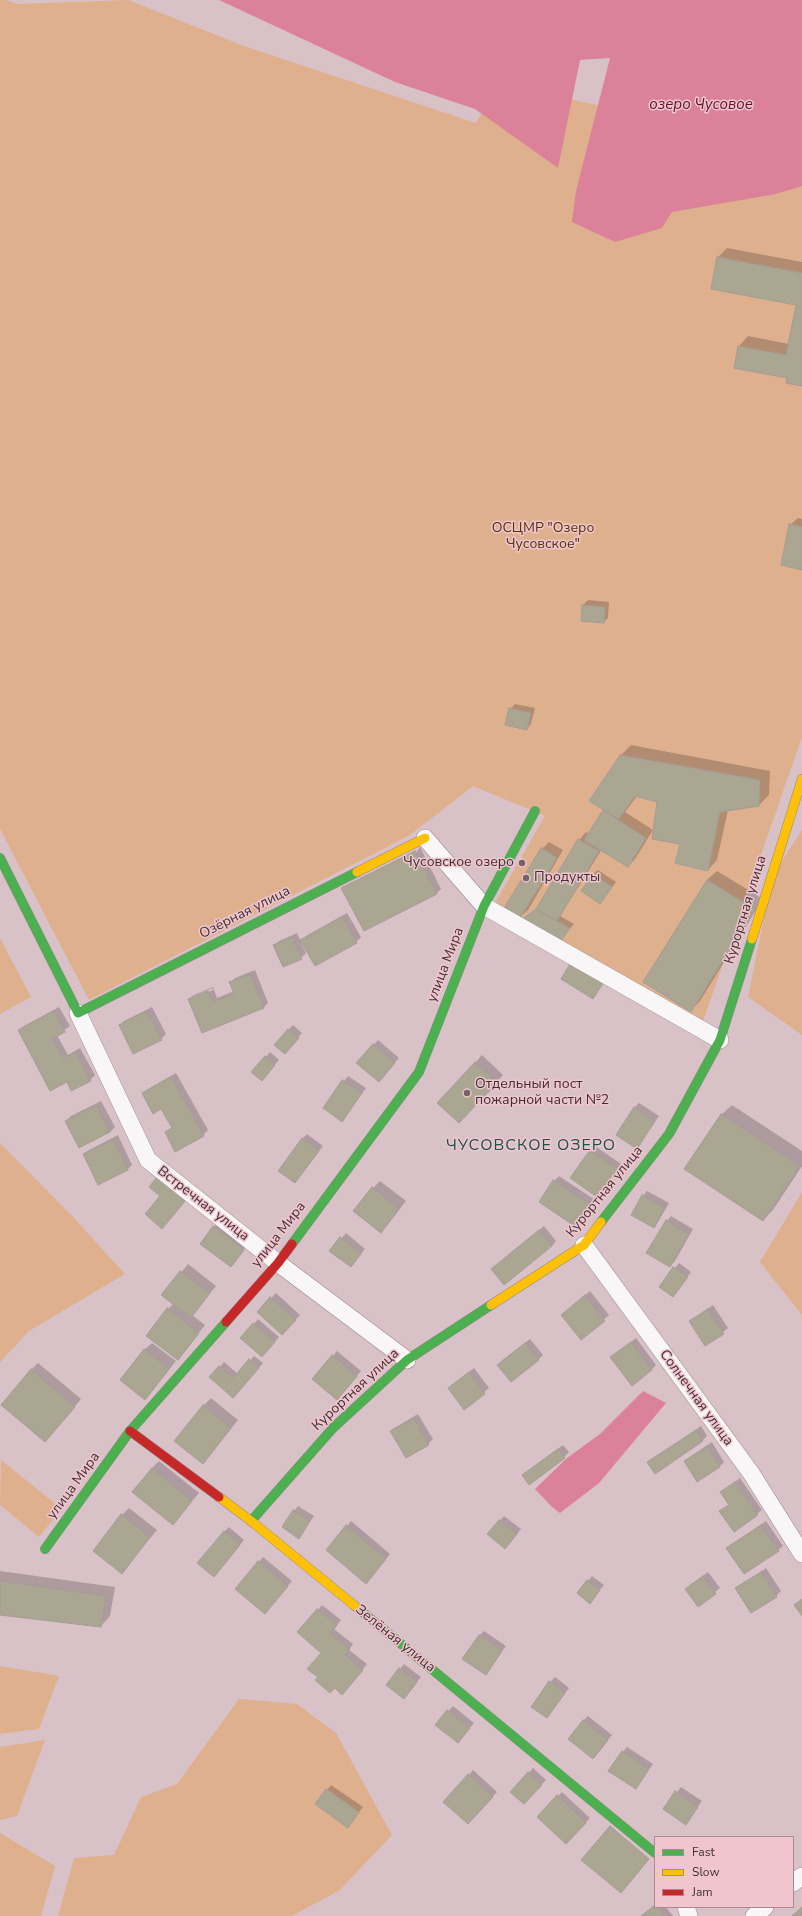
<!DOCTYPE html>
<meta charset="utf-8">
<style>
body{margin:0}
#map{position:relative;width:802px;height:1916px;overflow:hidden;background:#d9c2c7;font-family:"Nunito Sans",sans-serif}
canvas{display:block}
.legend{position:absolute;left:654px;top:1836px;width:140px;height:72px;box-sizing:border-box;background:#f0c5ce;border:1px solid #aa8990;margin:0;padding:5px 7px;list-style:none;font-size:12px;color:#403033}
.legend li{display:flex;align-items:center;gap:8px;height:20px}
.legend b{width:20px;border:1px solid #aa8990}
</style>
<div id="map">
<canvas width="802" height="1916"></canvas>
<ul class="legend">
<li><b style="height:5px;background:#4caf50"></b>Fast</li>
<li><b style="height:5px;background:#ffc107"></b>Slow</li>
<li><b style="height:5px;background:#c62828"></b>Jam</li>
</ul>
</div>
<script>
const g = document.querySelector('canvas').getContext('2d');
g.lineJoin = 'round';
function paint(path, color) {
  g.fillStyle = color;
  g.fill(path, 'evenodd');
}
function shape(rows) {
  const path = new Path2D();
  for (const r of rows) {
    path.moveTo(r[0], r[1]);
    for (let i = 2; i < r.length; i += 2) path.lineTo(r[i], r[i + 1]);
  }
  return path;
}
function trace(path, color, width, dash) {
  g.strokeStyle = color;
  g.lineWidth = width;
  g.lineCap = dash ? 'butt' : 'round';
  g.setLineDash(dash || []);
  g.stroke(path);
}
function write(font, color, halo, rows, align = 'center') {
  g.font = font + ' "Nunito Sans",sans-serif';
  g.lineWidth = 3;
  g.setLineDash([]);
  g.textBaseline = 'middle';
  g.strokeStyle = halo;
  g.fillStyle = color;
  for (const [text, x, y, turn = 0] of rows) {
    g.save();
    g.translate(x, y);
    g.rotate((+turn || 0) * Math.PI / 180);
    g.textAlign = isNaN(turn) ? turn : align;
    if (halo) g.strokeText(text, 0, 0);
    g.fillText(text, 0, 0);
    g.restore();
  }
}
paint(shape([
 [0,0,6,0,17,4,128,0,244,46,476,123,497,84,802,148,802,737,702,1024,495,903,545,816,473,786,410,835,89,1000,0,829],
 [802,830,802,1035,748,997,763,923,769,881],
 [0,938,31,997,0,1014],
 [0,1143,76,1220,125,1274,29,1331,0,1362],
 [802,1192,802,1315,760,1262],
 [1,1460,62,1509,39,1537,0,1505],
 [0,1666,59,1676,39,1729,0,1734],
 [239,1699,297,1704,336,1733,392,1835,340,1890,292,1916,58,1916,74,1858,114,1855,141,1797,177,1784],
 [45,1740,17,1816,0,1820,0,1747],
 [0,1833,55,1866,41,1916,0,1916]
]), '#deb08e');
paint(shape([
 [219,0,802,0,802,186,776,194,672,212,662,228,615,242,572,222,576,191,610,58,580,60,558,168,475,109,395,82],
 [643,1391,666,1403,599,1483,560,1513,552,1507,535,1489,567,1458,600,1434]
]), '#dc819a');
paint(shape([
 [727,248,802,262,802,385,788,377,735,367,739,346,748,336,789,344,797,304,718,257],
 [798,518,802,519,802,569,790,525],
 [588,600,609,602,608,618,603,622,582,620,583,605],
 [515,704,535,708,531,724,527,729,510,709],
 [631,745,770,771,769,795,759,805,728,810,717,860,708,870,681,843,658,801,637,796,625,812,653,830,635,859,628,866,602,849,560,916,574,924,559,941,523,920,539,907,579,840,586,832,589,834,605,809,591,800,621,755],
 [549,842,563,850,528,910,520,917,542,849],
 [420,847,441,889,437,893,364,930],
 [598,870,616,882,600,903,593,874],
 [717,871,763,899,700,1001,690,1011,644,982,707,880],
 [347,913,361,937,356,942,303,942,301,943,306,953,301,958,275,945,279,941,297,933,301,942,306,936],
 [255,970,268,1003,263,1008,202,1032,189,999,194,995,213,987,217,998,234,991,231,982,235,978],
 [213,988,213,990,194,998,194,996],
 [59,1007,70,1026,57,1035,68,1055,80,1048,95,1075,90,1080,67,1081,19,1030,24,1026],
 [152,1007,166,1034,161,1039,120,1026,124,1021],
 [293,1025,302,1033,289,1048,275,1045],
 [378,1040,399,1058,383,1076,358,1063],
 [270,1052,279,1060,266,1075,266,1057],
 [482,1055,503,1075,466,1115,475,1063],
 [176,1073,208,1130,203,1135,166,1132,172,1127,162,1108,143,1094,148,1089],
 [348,1076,366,1088,342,1120,324,1108],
 [101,1101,115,1127,110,1132,79,1147,66,1121,71,1116],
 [639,1103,659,1116,637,1147,634,1108],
 [732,1105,802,1151,802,1166,773,1210,763,1220,686,1168,722,1114],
 [307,1134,323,1146,295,1182,302,1139],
 [118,1135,132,1165,128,1169,84,1154,89,1150],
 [595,1146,621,1164,596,1196,591,1151],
 [559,1176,595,1200,576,1226,554,1181],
 [380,1181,406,1201,388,1224,373,1188],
 [647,1191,669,1203,658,1222,654,1227,643,1196],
 [671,1216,693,1229,675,1261,670,1266,667,1221],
 [218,1222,248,1244,231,1266,214,1227],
 [544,1226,556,1241,552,1246,497,1265],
 [346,1233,365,1249,355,1261,331,1251],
 [679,1263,691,1272,673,1296,660,1287],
 [188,1264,216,1286,192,1315,205,1325,178,1359,168,1309,174,1303,163,1295],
 [590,1291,609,1315,581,1339,562,1315],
 [276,1293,300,1315,287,1329,258,1312],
 [713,1305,728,1328,705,1345,690,1321],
 [258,1319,279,1337,267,1351,254,1324],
 [636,1338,656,1365,651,1370,611,1357],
 [530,1339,543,1355,538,1360,503,1360],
 [152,1343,176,1361,152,1391,144,1350],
 [337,1351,361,1371,342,1394,333,1356],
 [254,1356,263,1363,238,1392,211,1377,224,1362,238,1374],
 [38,1363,81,1399,52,1433,31,1370],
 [474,1368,489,1388,465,1408,449,1388],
 [211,1398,238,1420,210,1455,203,1406],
 [418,1414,433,1439,428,1444,392,1431,396,1427],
 [701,1426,707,1436,703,1440,649,1463],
 [712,1442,724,1462,720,1466,685,1461],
 [563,1445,569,1452,564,1457,528,1471],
 [159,1461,199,1493,172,1524,152,1468],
 [740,1478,762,1510,757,1514,721,1511,729,1504,721,1492],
 [298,1506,314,1516,299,1537,294,1511],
 [129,1508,157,1530,122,1572,122,1515],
 [504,1516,521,1529,510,1543,488,1534],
 [351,1521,390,1554,371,1578,347,1526],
 [766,1521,783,1546,778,1550,728,1548],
 [229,1527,244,1540,219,1571,224,1532],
 [263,1557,292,1581,269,1608,259,1562],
 [766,1568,781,1591,776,1596,737,1588],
 [0,1571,115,1587,110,1616,101,1626,0,1614],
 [708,1572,720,1588,698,1605,691,1585],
 [592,1576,604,1585,590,1602,588,1581],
 [322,1605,341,1620,334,1629,353,1644,349,1650,367,1664,347,1689,335,1687,319,1676,322,1653,318,1610],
 [484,1631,506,1646,486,1674,479,1636],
 [404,1664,421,1677,408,1693,400,1669],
 [555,1677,569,1688,547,1717,550,1682],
 [453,1706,474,1723,462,1737,436,1725],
 [588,1716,612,1735,598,1753,583,1721],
 [627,1747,653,1764,635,1788,623,1752],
 [533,1768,546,1780,529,1798,529,1773],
 [473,1770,497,1792,473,1818,469,1775],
 [331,1785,363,1807,348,1827,316,1804],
 [681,1787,702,1801,686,1823,664,1809],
 [562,1792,590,1818,566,1843,538,1817],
 [655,1905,655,1907,666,1907,673,1916,641,1916]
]), '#0003');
const building = shape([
 [717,257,802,273,802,386,786,383,787,378,734,368,738,346,786,355,796,305,711,289,717,257],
 [789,524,802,527,802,570,781,565,789,524],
 [582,605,605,607,604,623,581,621,582,605],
 [509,708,531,713,527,730,505,725,509,708],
 [620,755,760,780,759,806,720,812,708,871,675,863,680,844,652,839,657,802,635,796,619,819,589,801,620,755],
 [603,810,646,838,628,867,584,840,603,810],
 [578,839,599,851,557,921,536,909,578,839],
 [541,848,557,858,520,918,504,908,541,848],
 [415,851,437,894,364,931,341,888,415,851],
 [593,874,612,887,600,904,581,891,593,874],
 [707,880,755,909,691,1012,643,982,707,880],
 [536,909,570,928,560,942,521,920,536,909],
 [342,917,357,943,315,966,300,940,342,917],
 [292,937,302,959,283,967,273,945,292,937],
 [571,962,604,982,593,999,561,979,571,962],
 [250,974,264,1008,202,1033,188,999,208,991,213,1002,234,993,229,982,250,974],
 [54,1011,65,1032,52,1039,63,1058,75,1052,91,1081,71,1091,67,1082,50,1091,18,1030,54,1011],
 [147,1011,162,1040,133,1054,119,1025,147,1011],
 [288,1029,299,1038,285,1054,274,1045,288,1029],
 [373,1044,395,1063,379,1082,356,1063,373,1044],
 [265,1056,275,1065,262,1081,251,1072,265,1056],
 [475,1062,497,1083,459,1123,437,1103,475,1062],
 [171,1077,204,1136,175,1152,165,1132,172,1128,161,1109,153,1114,142,1093,171,1077],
 [342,1080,362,1093,342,1122,323,1108,342,1080],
 [96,1105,110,1132,79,1148,65,1121,96,1105],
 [634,1107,655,1121,637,1149,616,1135,634,1107],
 [721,1114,800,1166,763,1221,684,1169,721,1114],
 [302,1138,319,1151,295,1183,278,1171,302,1138],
 [113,1139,128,1170,98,1185,83,1154,113,1139],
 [590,1150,617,1169,597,1197,570,1178,590,1150],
 [157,1177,186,1200,162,1229,145,1214,160,1196,149,1187,157,1177],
 [553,1180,591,1205,576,1227,539,1202,553,1180],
 [372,1187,399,1209,381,1233,353,1211,372,1187],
 [642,1195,665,1208,654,1228,631,1215,642,1195],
 [666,1220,689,1234,670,1267,646,1253,666,1220],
 [213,1226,244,1250,231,1267,200,1244,213,1226],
 [539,1230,552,1246,504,1285,491,1269,539,1230],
 [340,1237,361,1254,351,1267,329,1251,340,1237],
 [673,1267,688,1277,673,1297,659,1287,673,1267],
 [180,1271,210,1293,191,1318,161,1295,180,1271],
 [585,1295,605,1321,581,1340,561,1315,585,1295],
 [270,1297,296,1320,282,1335,257,1312,270,1297],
 [167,1308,199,1333,178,1360,146,1336,167,1308],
 [708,1309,724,1334,705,1346,689,1321,708,1309],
 [253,1323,275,1342,262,1357,240,1338,253,1323],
 [631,1342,652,1370,632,1386,610,1357,631,1342],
 [525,1343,539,1360,511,1382,497,1365,525,1343],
 [144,1349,169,1369,145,1400,120,1380,144,1349],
 [332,1355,357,1376,337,1400,312,1379,332,1355],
 [249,1359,259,1368,233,1398,209,1377,219,1366,233,1378,249,1359],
 [31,1369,75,1407,45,1442,1,1405,31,1369],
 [469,1372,485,1394,464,1410,448,1388,469,1372],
 [203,1405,231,1428,203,1464,174,1441,203,1405],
 [414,1418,429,1445,406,1458,390,1431,414,1418],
 [696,1430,703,1441,655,1474,647,1462,696,1430],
 [707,1446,720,1467,697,1482,684,1461,707,1446],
 [558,1449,565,1458,529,1485,522,1475,558,1449],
 [152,1468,192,1501,173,1525,132,1492,152,1468],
 [735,1482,758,1515,734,1532,719,1511,729,1505,720,1492,735,1482],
 [293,1510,310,1521,299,1539,282,1527,293,1510],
 [121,1514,150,1537,122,1574,93,1551,121,1514],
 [499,1520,517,1534,505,1549,487,1534,499,1520],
 [346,1525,386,1559,366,1584,326,1550,346,1525],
 [761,1525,779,1551,744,1574,726,1548,761,1525],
 [224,1531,240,1545,214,1577,197,1563,224,1531],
 [258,1561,288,1586,265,1614,235,1589,258,1561],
 [761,1572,777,1597,751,1613,735,1588,761,1572],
 [703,1576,716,1594,698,1607,685,1589,703,1576],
 [587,1580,600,1590,590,1604,577,1593,587,1580],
 [0,1581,106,1596,101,1627,0,1615,0,1581],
 [802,1599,802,1616,794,1605,802,1599],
 [317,1609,337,1625,330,1634,350,1649,345,1655,363,1670,342,1695,335,1688,330,1693,315,1680,318,1677,307,1669,321,1653,297,1632,317,1609],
 [479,1635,502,1651,486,1675,462,1659,479,1635],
 [399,1668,417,1682,404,1699,386,1685,399,1668],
 [549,1681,565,1693,547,1718,531,1707,549,1681],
 [447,1710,470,1728,458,1743,435,1725,447,1710],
 [583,1720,608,1740,593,1759,568,1739,583,1720],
 [622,1751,649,1769,636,1789,608,1771,622,1751],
 [528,1772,542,1785,524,1804,510,1792,528,1772],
 [468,1774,493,1797,468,1824,443,1802,468,1774],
 [326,1789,359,1812,348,1828,315,1804,326,1789],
 [675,1791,698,1807,686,1825,663,1809,675,1791],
 [557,1795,586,1823,566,1844,537,1817,557,1795],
 [610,1826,649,1859,621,1893,581,1860,610,1826],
 [655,1905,665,1916,641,1916,655,1905],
 [802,1907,802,1916,792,1916,802,1907]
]);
paint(building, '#aaa692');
trace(building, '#a49c98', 1);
const street = shape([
 [425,838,484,906,720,1040],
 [78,1013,148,1160,278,1263,407,1360],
 [584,1245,751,1473,802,1554],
 [793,1883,802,1876],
 [686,1907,689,1916],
 [754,1916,765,1907]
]);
const fast = shape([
 [0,858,78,1013,357,872],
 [601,1222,669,1134,720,1040,752,939],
 [292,1244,419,1072,484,906,535,811],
 [251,1521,333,1428,407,1360,491,1305],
 [45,1549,130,1431,226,1322],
 [355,1606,655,1853]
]);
const slow = shape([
 [357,872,425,838],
 [752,939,802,779],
 [491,1305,584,1245,601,1222],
 [219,1497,251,1521,355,1606]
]);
const jam = shape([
 [226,1322,278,1263,292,1244],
 [130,1431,219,1497]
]);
trace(street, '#968689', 18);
trace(fast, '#968689', 10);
trace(slow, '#968689', 10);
trace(jam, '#968689', 10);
trace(street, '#f9f6f7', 17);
trace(fast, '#4caf50', 9);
trace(slow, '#ffc107', 9);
trace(jam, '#c62828', 9);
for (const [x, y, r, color] of [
 [522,863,4,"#766367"],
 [526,878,4,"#766367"],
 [467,1093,4,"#766367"]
]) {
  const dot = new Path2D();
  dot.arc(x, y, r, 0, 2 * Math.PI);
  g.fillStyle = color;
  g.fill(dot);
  trace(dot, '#f0c5ce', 1.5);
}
write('14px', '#553107', '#f0c5ce', [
 ["ОСЦМР \"Озеро",543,529],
 ["Чусовское\"",543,545]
]);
write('14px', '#403033', '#f0c5ce', [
 ["Чусовское озеро",514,863,"right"],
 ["Продукты",534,878],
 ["Отдельный пост",475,1085],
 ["пожарной части №2",475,1101]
], 'left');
write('14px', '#403033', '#f0c5ce', [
 ["Курортная улица",746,910,-73],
 ["Озёрная улица",245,913,-27],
 ["улица Мира",446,965,-69],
 ["Курортная улица",605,1192,-51],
 ["Встречная улица",203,1204,38],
 ["улица Мира",279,1235,-52],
 ["Курортная улица",356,1390,-43],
 ["Солнечная улица",696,1398,54],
 ["улица Мира",74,1486,-54],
 ["Зелёная улица",395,1639,39]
]);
write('italic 15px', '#5f122d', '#f0c5ce', [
 ["озеро Чусовое",701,105]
]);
g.letterSpacing = '1px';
write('16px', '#19534c', '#f0c5ce', [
 ["ЧУСОВСКОЕ ОЗЕРО",531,1146]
]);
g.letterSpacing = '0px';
</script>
